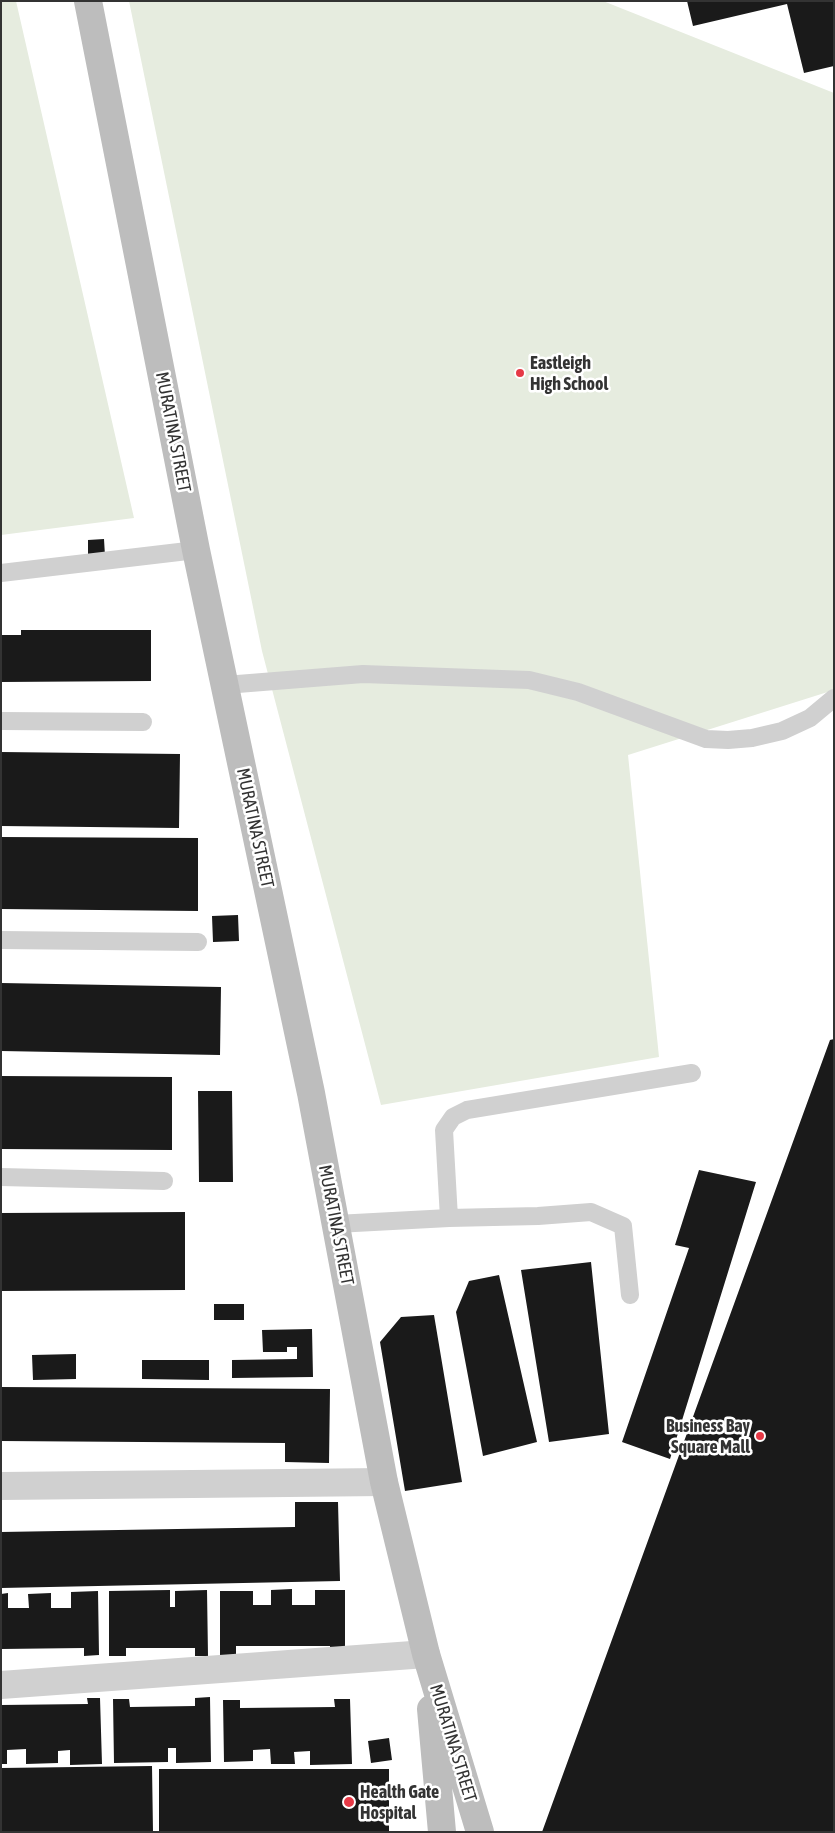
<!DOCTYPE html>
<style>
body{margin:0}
#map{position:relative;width:835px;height:1833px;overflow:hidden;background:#fff;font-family:"Asap Condensed",sans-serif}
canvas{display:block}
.frame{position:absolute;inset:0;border:2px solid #333;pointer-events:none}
</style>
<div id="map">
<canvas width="835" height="1833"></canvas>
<div class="frame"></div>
</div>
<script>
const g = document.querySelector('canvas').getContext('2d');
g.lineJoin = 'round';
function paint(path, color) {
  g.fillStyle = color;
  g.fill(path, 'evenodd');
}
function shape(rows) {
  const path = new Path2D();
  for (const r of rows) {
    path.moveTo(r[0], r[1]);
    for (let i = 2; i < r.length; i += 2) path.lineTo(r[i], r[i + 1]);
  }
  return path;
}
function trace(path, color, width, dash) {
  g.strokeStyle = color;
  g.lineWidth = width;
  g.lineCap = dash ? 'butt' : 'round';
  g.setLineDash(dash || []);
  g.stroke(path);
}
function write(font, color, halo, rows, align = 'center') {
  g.font = font + ' "Asap Condensed",sans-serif';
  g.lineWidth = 5;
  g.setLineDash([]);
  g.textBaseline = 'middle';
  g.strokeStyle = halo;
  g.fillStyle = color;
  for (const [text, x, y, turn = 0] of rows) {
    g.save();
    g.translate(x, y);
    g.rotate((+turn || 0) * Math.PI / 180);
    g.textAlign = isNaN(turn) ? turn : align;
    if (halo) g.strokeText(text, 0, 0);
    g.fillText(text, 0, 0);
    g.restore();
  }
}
paint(shape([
 [1,1,16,1,134,518,1,535],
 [129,1,603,1,834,93,834,690,628,755,659,1057,381,1105,262,651]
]), '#e6ecdf');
paint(shape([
 [687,1,834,1,834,66,804,73,787,4,693,26],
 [104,539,105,556,88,557,88,540],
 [21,630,151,630,151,681,1,682,1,635,21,635],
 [1,752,180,754,179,828,1,826],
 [1,837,198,838,198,911,1,909],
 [238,915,239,941,213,942,212,916],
 [1,983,221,987,220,1055,1,1051],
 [834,1039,834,1832,542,1832,830,1040],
 [1,1076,172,1077,172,1150,1,1149],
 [198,1091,232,1091,233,1182,199,1182],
 [699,1170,756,1182,670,1459,622,1442,689,1248,675,1245],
 [185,1212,185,1290,1,1291,1,1213],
 [591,1262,609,1434,549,1442,521,1270],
 [499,1275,537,1442,483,1456,456,1312,469,1281],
 [214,1304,244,1304,244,1320,214,1320],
 [434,1315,462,1482,405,1491,380,1342,401,1317],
 [312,1329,313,1377,232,1378,232,1360,297,1359,297,1347,287,1347,287,1352,263,1352,262,1330],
 [76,1354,76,1379,33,1380,32,1355],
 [142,1360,209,1360,209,1380,142,1379],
 [1,1387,330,1389,329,1463,285,1462,285,1443,1,1441],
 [295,1502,338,1502,340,1581,1,1588,1,1532,295,1527],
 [292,1589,292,1605,315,1605,315,1590,345,1590,345,1656,330,1656,330,1646,236,1646,236,1655,220,1655,220,1591,253,1591,253,1605,271,1605,271,1590],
 [170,1590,170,1607,175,1607,175,1591,207,1590,208,1656,195,1656,195,1648,126,1648,126,1656,109,1656,109,1591],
 [98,1591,99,1655,84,1656,84,1648,1,1649,1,1594,8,1593,8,1608,29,1608,28,1594,51,1593,51,1608,71,1608,71,1592],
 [210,1697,211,1762,176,1763,176,1748,168,1748,168,1762,114,1763,113,1699,129,1699,130,1707,195,1706,195,1698],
 [87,1698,100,1698,102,1764,70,1765,70,1750,58,1751,58,1763,26,1764,26,1749,7,1750,7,1764,1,1764,1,1705,88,1704],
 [334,1699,350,1699,352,1764,310,1765,310,1751,294,1752,295,1764,271,1764,270,1749,253,1750,253,1761,224,1762,223,1700,240,1700,240,1708,335,1707],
 [389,1738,392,1760,371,1763,368,1741],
 [152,1766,153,1832,1,1832,1,1768],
 [159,1769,389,1769,389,1832,159,1832]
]), '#1a1a1a');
trace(shape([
 [1,573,196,550],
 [225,685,363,674,529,680,578,692,706,739,728,740,752,738,782,731,810,718,834,698],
 [1,721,143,722],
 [1,940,198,942],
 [1,1177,164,1181],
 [449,1218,444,1130,453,1117,467,1110,692,1073],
 [336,1224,449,1218,538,1216,591,1212,623,1226,630,1295]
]), '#d0d0d0', 18);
trace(shape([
 [1,1486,384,1482],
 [1,1685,426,1654]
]), '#d0d0d0', 28);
trace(shape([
 [88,1,196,550,311,1093,384,1482,426,1654,480,1832],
 [431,1709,442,1832]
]), '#bdbdbd', 28);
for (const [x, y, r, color] of [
 [520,373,5,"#e63946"],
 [760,1436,5,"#e63946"],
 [349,1802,6,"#e63946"]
]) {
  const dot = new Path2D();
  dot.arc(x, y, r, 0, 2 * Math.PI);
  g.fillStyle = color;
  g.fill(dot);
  trace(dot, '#fff', 2);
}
write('bold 18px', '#333', '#fff', [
 ["Eastleigh",530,363],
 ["High School",530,384],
 ["Business Bay",750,1426,"right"],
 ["Square Mall",750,1447,"right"],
 ["Health Gate",360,1792],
 ["Hospital",360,1813]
], 'left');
write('18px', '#333', '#fff', [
 ["MURATINA STREET",173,432,79],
 ["MURATINA STREET",255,828,78],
 ["MURATINA STREET",336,1225,79],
 ["MURATINA STREET",453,1743,73]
]);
</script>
